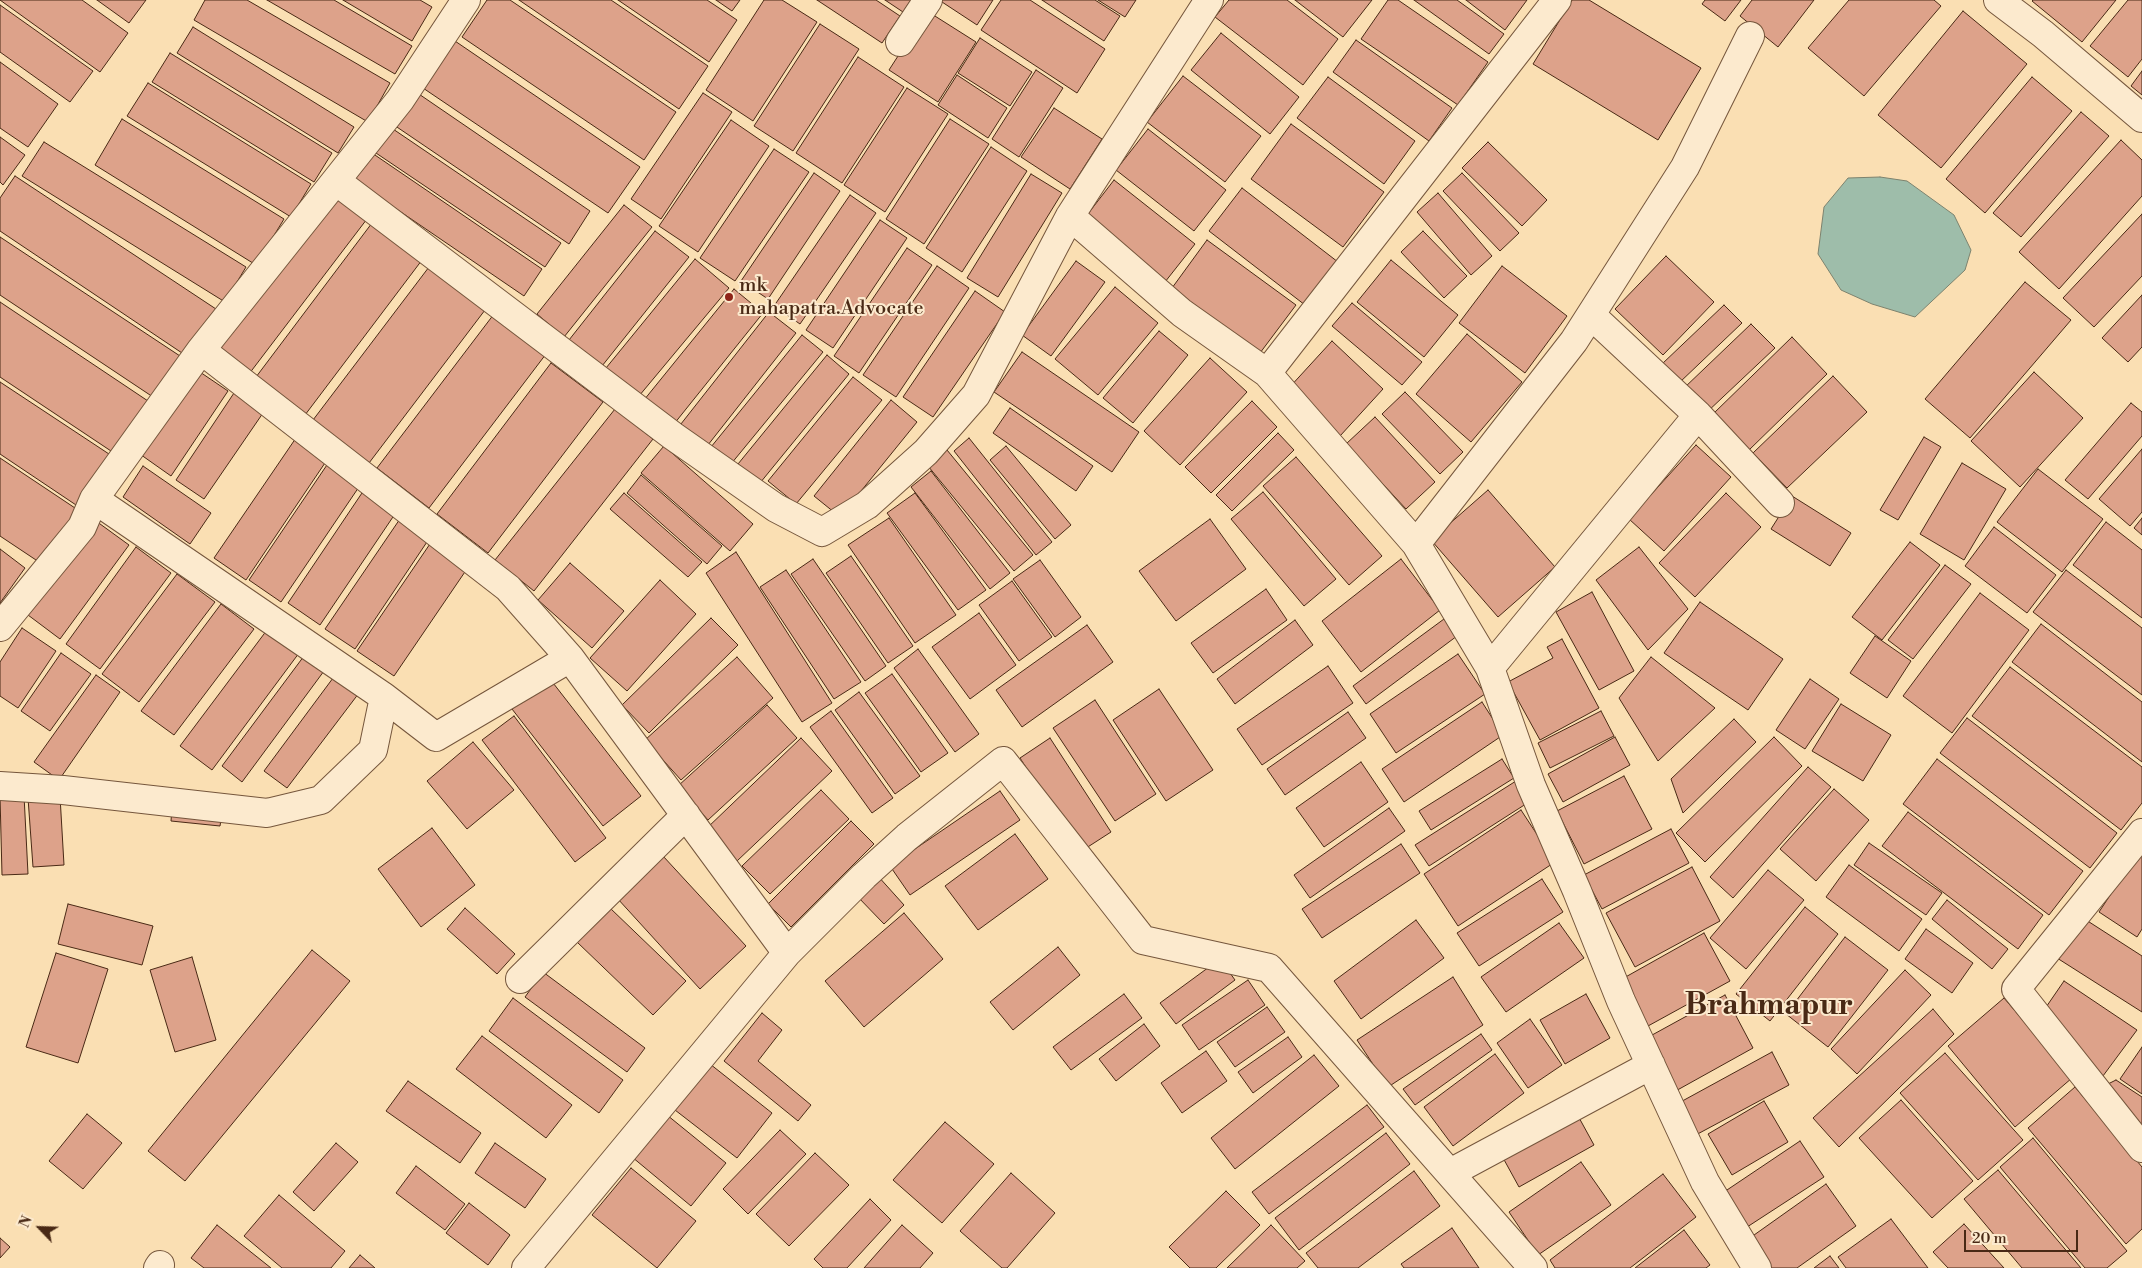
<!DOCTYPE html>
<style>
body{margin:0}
#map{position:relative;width:2142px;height:1268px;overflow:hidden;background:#fadfb3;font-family:"Libre Bodoni",serif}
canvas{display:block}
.north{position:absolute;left:15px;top:1203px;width:50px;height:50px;-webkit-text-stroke:4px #fceace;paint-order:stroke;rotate:294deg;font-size:14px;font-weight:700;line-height:20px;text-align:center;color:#492915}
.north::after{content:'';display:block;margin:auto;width:18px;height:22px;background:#492915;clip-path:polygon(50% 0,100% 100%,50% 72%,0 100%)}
.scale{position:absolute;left:1964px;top:1230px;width:114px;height:22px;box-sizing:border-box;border:2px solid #492915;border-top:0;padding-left:6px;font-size:15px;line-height:18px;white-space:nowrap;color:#492915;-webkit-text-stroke:4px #fceace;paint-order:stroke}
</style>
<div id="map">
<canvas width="2142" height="1268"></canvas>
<div class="north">N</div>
<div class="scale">20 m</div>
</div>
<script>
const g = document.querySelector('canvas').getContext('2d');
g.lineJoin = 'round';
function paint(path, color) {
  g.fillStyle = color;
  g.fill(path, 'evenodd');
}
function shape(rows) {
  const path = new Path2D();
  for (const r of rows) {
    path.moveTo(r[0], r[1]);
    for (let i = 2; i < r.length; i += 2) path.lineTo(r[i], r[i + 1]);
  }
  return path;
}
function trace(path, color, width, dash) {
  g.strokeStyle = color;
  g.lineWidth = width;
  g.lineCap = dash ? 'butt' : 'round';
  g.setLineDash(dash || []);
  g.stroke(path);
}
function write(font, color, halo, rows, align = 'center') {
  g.font = font + ' "Libre Bodoni",serif';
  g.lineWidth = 4;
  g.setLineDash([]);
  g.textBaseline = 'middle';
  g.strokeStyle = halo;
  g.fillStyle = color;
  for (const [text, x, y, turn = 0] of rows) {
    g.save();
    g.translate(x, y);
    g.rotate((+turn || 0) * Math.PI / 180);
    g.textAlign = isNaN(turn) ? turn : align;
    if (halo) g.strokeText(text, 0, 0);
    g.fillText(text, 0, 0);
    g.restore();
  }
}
const water = shape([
 [1880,177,1907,181,1954,215,1971,250,1965,270,1915,317,1872,304,1841,290,1818,254,1824,207,1848,178,1880,177]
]);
paint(water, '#9ebdaa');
trace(water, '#7c826e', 1);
const building = shape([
 [0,0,82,0,128,33,100,72,0,0],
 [97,0,146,0,129,23,97,0],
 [205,0,247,0,390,83,368,122,194,20,205,0],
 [267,0,334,0,412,46,395,74,267,0],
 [343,0,420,0,432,7,412,41,343,0],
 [487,0,510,0,676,112,644,160,462,37,487,0],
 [519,0,611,0,708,66,679,109,519,0],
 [618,0,707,0,737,20,709,62,618,0],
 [716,0,740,0,732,11,716,0],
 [764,0,782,0,817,22,753,121,706,90,764,0],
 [817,0,876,0,900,16,882,43,817,0],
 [885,0,911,0,903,12,885,0],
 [939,0,993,0,977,25,939,0],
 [1001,0,1030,0,1105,49,1077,93,981,30,1001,0],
 [1042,0,1095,0,1120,16,1104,41,1042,0],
 [1098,0,1136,0,1125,17,1098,0],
 [1229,0,1287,0,1338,39,1303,85,1215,17,1229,0],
 [1295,0,1372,0,1343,37,1295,0],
 [1388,0,1398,0,1488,62,1458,105,1361,39,1388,0],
 [1414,0,1457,0,1504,34,1489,54,1414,0],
 [1466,0,1527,0,1505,30,1466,0],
 [1572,0,1589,0,1701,68,1658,140,1533,64,1572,0],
 [1705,0,1741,0,1725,21,1702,4,1705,0],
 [1752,0,1814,0,1778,47,1740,16,1752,0],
 [1849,0,1934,0,1941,6,1864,96,1808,48,1849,0],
 [2033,0,2116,0,2082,42,2032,1,2033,0],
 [2128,0,2142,0,2142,59,2128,77,2090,46,2128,0],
 [0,5,93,71,70,102,0,52,0,5],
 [927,11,976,42,938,102,889,70,927,11],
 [1963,11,2027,64,1941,168,1878,115,1963,11],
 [820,24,859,49,793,151,754,126,820,24],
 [193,27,354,127,338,153,177,53,193,27],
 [1221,33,1299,97,1270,134,1191,70,1221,33],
 [980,38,1032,72,1010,106,958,73,980,38],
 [452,39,640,167,608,213,420,86,452,39],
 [1356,40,1452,108,1429,141,1333,72,1356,40],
 [170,53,332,153,314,182,152,82,170,53],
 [858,57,904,87,842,183,796,153,858,57],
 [0,62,58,104,28,147,0,128,0,62],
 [1036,70,1063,88,1019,157,992,139,1036,70],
 [2142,71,2142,95,2131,86,2142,71],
 [957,75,1007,108,988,138,938,105,957,75],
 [1183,76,1261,136,1225,182,1147,122,1183,76],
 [1328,77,1415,141,1384,184,1297,118,1328,77],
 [2032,77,2072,111,1985,213,1946,179,2032,77],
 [148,83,311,184,291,217,127,116,148,83],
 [907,88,948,114,885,212,844,185,907,88],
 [413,90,590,211,569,244,391,123,413,90],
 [703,93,732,112,661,219,631,199,703,93],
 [1054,108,1102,139,1070,189,1021,157,1054,108],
 [2081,112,2109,136,2021,237,1993,213,2081,112],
 [122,119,284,219,256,265,95,165,122,119],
 [950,119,989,144,924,244,886,219,950,119],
 [731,120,769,146,698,252,659,226,731,120],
 [1291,124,1384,192,1343,247,1251,179,1291,124],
 [390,127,561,243,545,267,373,151,390,127],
 [1148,129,1226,190,1194,231,1116,170,1148,129],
 [0,137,25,155,3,185,0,182,0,137],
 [2121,140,2142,160,2142,196,2059,289,2019,252,2121,140],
 [44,142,246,267,225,302,22,176,44,142],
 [1488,142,1547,200,1522,226,1462,168,1488,142],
 [991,147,1027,171,962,272,926,248,991,147],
 [774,149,809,172,735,281,700,258,774,149],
 [372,153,542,269,524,296,354,180,372,153],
 [814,173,840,191,768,299,741,281,814,173],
 [1462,173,1519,233,1500,251,1443,191,1462,173],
 [1031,174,1062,193,998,297,967,278,1031,174],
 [15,176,219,311,188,357,0,231,0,198,15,176],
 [1114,180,1195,244,1165,282,1084,219,1114,180],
 [1242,188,1338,262,1305,305,1209,231,1242,188],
 [339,191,370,215,249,374,218,350,339,191],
 [1438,193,1492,256,1471,275,1417,212,1438,193],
 [850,195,876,213,800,324,774,306,850,195],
 [624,205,652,227,564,337,537,314,624,205],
 [2142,214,2142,276,2094,327,2063,298,2142,214],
 [880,220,907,238,833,348,806,330,880,220],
 [372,223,422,260,305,415,256,377,372,223],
 [655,231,689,257,602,366,569,340,655,231],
 [1423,231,1467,276,1444,298,1401,252,1423,231],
 [0,237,180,356,153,397,0,295,0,237],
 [1207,240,1296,305,1260,353,1172,288,1207,240],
 [907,248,932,265,859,373,834,356,907,248],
 [1666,256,1714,302,1663,355,1615,309,1666,256],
 [695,259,729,288,639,396,606,368,695,259],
 [1391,260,1458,315,1424,357,1357,302,1391,260],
 [1076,261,1105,282,1051,356,1022,335,1076,261],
 [937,266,969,288,896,397,863,375,937,266],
 [1502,266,1567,316,1525,373,1459,323,1502,266],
 [429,267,485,310,369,463,313,420,429,267],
 [2025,282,2071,320,1970,438,1925,399,2025,282],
 [1115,287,1158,323,1098,395,1055,359,1115,287],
 [734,289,763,313,674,424,644,400,734,289],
 [975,291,1005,312,933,417,903,397,975,291],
 [2142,295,2142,347,2128,362,2102,338,2142,295],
 [0,302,148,401,114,453,0,377,0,302],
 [1352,303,1422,362,1402,385,1332,326,1352,303],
 [1724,305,1742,323,1679,383,1662,364,1724,305],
 [769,312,796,333,704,450,677,429,769,312],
 [494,314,546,354,429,508,377,468,494,314],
 [1751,324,1775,348,1706,413,1683,389,1751,324],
 [1159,331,1188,355,1133,423,1103,398,1159,331],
 [1467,334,1522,382,1471,442,1416,394,1467,334],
 [802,335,823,352,731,464,711,447,802,335],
 [1792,337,1827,374,1748,451,1713,414,1792,337],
 [1332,341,1383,389,1340,436,1288,389,1332,341],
 [1022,352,1139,432,1112,472,994,392,1022,352],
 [827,355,849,374,760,483,738,464,827,355],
 [1210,358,1247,392,1180,465,1144,431,1210,358],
 [551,363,603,402,488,553,437,514,551,363],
 [194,368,228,391,171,476,137,452,194,368],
 [2034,372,2083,418,2020,487,1971,441,2034,372],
 [1833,376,1867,412,1787,488,1753,453,1833,376],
 [853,377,882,400,796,504,768,481,853,377],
 [0,382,112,456,79,507,0,454,0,382],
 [1405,392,1463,452,1440,474,1382,414,1405,392],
 [234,393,263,413,204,499,176,480,234,393],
 [891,400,917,422,840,517,814,496,891,400],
 [1252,401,1277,427,1211,493,1185,467,1252,401],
 [2131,403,2142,412,2142,436,2088,499,2065,480,2131,403],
 [1010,408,1093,466,1076,491,993,433,1010,408],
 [615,409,653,439,534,591,495,560,615,409],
 [1375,417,1435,482,1406,509,1346,444,1375,417],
 [1278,433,1294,450,1232,511,1216,495,1278,433],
 [298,435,329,457,246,580,214,558,298,435],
 [1924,437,1941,447,1898,520,1880,510,1924,437],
 [969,438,1052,542,1036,555,954,451,969,438],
 [1696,445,1731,477,1664,551,1629,519,1696,445],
 [664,446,753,524,730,551,641,473,664,446],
 [1006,446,1071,525,1055,539,990,460,1006,446],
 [2142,449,2142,512,2130,526,2099,499,2142,449],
 [947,450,1033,555,1014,571,928,466,947,450],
 [1296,457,1382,556,1349,585,1263,486,1296,457],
 [0,458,78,510,42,564,0,536,0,458],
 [331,459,363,481,281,602,249,580,331,459],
 [1962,463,2006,489,1964,560,1920,534,1962,463],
 [143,466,211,513,190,544,123,497,143,466],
 [2038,469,2103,519,2062,572,1997,522,2038,469],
 [931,471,1010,573,990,589,911,487,931,471],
 [641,475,722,546,707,564,627,493,641,475],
 [366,487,399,508,320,625,288,603,366,487],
 [1488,490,1555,567,1498,617,1431,540,1488,490],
 [1263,492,1336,579,1304,606,1231,519,1263,492],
 [624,493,702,562,688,577,610,509,624,493],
 [915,493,986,590,958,610,887,513,915,493],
 [1726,493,1761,527,1695,597,1659,563,1726,493],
 [1792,496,1851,533,1830,566,1771,529,1792,496],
 [404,513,433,533,355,649,325,629,404,513],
 [889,518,956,615,915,643,848,545,889,518],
 [2142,518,2142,535,2134,528,2142,518],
 [1210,519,1246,569,1176,621,1139,571,1210,519],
 [96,521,129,545,60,639,28,615,96,521],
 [2106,522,2142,550,2142,618,2073,565,2106,522],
 [1994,527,2056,575,2027,613,1965,566,1994,527],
 [434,538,471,563,394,676,357,651,434,538],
 [1910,542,1940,565,1882,640,1852,617,1910,542],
 [136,547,171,573,100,669,66,644,136,547],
 [1639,547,1688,609,1648,650,1596,580,1639,547],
 [0,549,25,568,0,603,0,549],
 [736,552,832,703,802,722,706,573,736,552],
 [851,556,913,646,888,663,826,573,851,556],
 [813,559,886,666,865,681,791,574,813,559],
 [1401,559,1440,610,1361,672,1322,621,1401,559],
 [1040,560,1081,617,1055,637,1013,579,1040,560],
 [570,563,624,611,592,648,538,600,570,563],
 [1945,565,1971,584,1913,659,1888,640,1945,565],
 [786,570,861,682,834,699,760,587,786,570],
 [2066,570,2142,628,2142,695,2033,612,2066,570],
 [177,574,215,602,139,702,102,674,177,574],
 [660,580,696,614,627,691,590,658,660,580],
 [1012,581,1052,637,1019,661,979,605,1012,581],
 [1266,589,1287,620,1213,673,1191,643,1266,589],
 [1592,592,1634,671,1599,690,1556,612,1592,592],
 [1980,593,2029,630,1952,733,1903,696,1980,593],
 [1700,602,1783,659,1748,710,1664,653,1700,602],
 [221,604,254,629,174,735,141,711,221,604],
 [979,613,1016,665,970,699,932,647,979,613],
 [711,618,738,645,649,733,622,705,711,618],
 [1444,619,1457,636,1366,704,1353,686,1444,619],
 [1295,620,1313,645,1235,704,1217,679,1295,620],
 [2041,624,2142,702,2142,762,2012,662,2041,624],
 [1087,625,1113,662,1022,727,996,690,1087,625],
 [270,626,302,649,212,770,180,746,270,626],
 [22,628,56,651,18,708,0,696,0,662,22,628],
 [1875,636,1911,661,1887,698,1850,673,1875,636],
 [1562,639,1599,708,1540,740,1508,682,1553,658,1547,647,1562,639],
 [918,649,979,734,955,752,894,668,918,649],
 [61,653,91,674,50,731,21,711,61,653],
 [1458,654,1485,694,1396,753,1370,714,1458,654],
 [304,656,324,671,242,782,222,766,304,656],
 [737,657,773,698,681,780,645,740,737,657],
 [1651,657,1715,708,1658,761,1619,698,1651,657],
 [1328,666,1353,703,1262,765,1237,729,1328,666],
 [2010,667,2142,767,2142,803,2121,830,1972,716,2010,667],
 [336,674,359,693,287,788,264,771,336,674],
 [892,674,948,753,921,772,865,693,892,674],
 [96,675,120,692,59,780,34,762,96,675],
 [550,679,641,796,603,826,512,709,550,679],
 [1810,679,1839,699,1805,749,1776,730,1810,679],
 [1159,689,1213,770,1166,801,1113,720,1159,689],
 [859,692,920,776,895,794,835,710,859,692],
 [1095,700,1156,794,1115,821,1053,728,1095,700],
 [1482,702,1503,735,1404,802,1382,769,1482,702],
 [1841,704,1891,735,1863,781,1812,751,1841,704],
 [767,705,797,738,708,820,678,786,767,705],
 [831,711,893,798,872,813,810,727,831,711],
 [1601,711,1614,736,1550,768,1538,743,1601,711],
 [1348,712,1366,738,1285,795,1267,769,1348,712],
 [514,716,606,838,575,862,482,740,514,716],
 [1967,718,2117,833,2090,868,1940,753,1967,718],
 [1734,719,1756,742,1683,813,1671,779,1734,719],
 [1615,737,1630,765,1563,802,1548,774,1615,737],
 [1774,737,1802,766,1705,862,1676,833,1774,737],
 [801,738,832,771,737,861,706,829,801,738],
 [1050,738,1111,832,1080,852,1020,758,1050,738],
 [473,742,514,790,467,829,427,781,473,742],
 [1502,759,1514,778,1431,830,1419,811,1502,759],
 [1937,759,2083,871,2049,915,1903,804,1937,759],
 [1361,762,1388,802,1324,847,1296,808,1361,762],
 [1808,767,1831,787,1733,898,1710,877,1808,767],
 [1624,776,1652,829,1584,864,1557,811,1624,776],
 [1516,781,1529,802,1429,866,1415,845,1516,781],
 [1834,789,1869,820,1816,881,1780,849,1834,789],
 [821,790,849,819,770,894,742,866,821,790],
 [1000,791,1020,820,910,895,890,866,1000,791],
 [24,795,28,874,2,875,0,796,24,795],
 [60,796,64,865,33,867,28,798,60,796],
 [172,808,222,813,220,826,171,821,172,808],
 [1389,808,1405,831,1310,898,1294,875,1389,808],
 [1521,810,1555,862,1458,926,1424,874,1521,810],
 [1908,812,2043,915,2018,949,1882,846,1908,812],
 [851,821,874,844,791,927,768,904,851,821],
 [432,828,475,885,421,927,378,869,432,828],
 [1671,829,1689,863,1602,909,1584,875,1671,829],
 [1015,834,1048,879,978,930,945,886,1015,834],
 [1869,843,1942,893,1926,915,1854,865,1869,843],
 [1401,844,1420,873,1322,938,1302,909,1401,844],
 [2142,847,2142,929,2137,937,2099,912,2142,847],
 [663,856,746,946,700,989,617,898,663,856],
 [1849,865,1922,919,1899,951,1826,897,1849,865],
 [1692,867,1720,921,1635,967,1606,913,1692,867],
 [1768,870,1804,900,1746,969,1710,938,1768,870],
 [877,875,904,905,884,924,856,895,877,875],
 [1542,879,1563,912,1479,966,1457,933,1542,879],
 [1947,900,2008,949,1992,969,1932,919,1947,900],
 [68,904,153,926,142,965,58,944,68,904],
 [1805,907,1838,934,1770,1021,1736,994,1805,907],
 [465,908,515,954,497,974,447,929,465,908],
 [610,908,686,981,653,1015,577,942,610,908],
 [904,913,943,959,864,1027,825,981,904,913],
 [2083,918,2142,956,2142,1012,2057,958,2083,918],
 [1416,920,1444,958,1361,1019,1334,981,1416,920],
 [1559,923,1584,958,1506,1012,1481,977,1559,923],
 [1926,929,1973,963,1952,993,1905,959,1926,929],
 [1704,933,1730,981,1648,1026,1622,979,1704,933],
 [1845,937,1888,970,1828,1047,1786,1014,1845,937],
 [1058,947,1080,975,1013,1030,990,1002,1058,947],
 [312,950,350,981,185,1181,148,1151,312,950],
 [56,953,108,969,78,1063,26,1047,56,953],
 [192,957,216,1040,175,1052,150,970,192,957],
 [1220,959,1235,980,1176,1024,1160,1003,1220,959],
 [1905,970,1931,995,1857,1074,1831,1049,1905,970],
 [543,972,645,1048,627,1072,525,997,543,972],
 [1453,977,1483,1025,1388,1087,1357,1040,1453,977],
 [1248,980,1265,1005,1199,1050,1182,1025,1248,980],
 [2064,981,2137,1030,2100,1080,2042,1013,2064,981],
 [1124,994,1142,1018,1071,1070,1053,1047,1124,994],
 [1586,994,1610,1038,1565,1064,1540,1020,1586,994],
 [1725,995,1753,1048,1672,1093,1643,1040,1725,995],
 [513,998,623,1080,599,1113,489,1031,513,998],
 [2004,998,2072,1078,2015,1127,1948,1046,2004,998],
 [1267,1007,1285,1032,1235,1067,1217,1042,1267,1007],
 [1933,1009,1954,1034,1839,1147,1813,1118,1933,1009],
 [762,1013,782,1030,758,1061,811,1105,798,1121,724,1061,762,1013],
 [1530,1019,1562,1065,1528,1088,1497,1043,1530,1019],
 [1144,1024,1160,1046,1116,1081,1099,1059,1144,1024],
 [1481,1034,1492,1050,1415,1105,1403,1089,1481,1034],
 [482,1036,572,1105,546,1138,456,1069,482,1036],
 [1288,1037,1302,1057,1253,1093,1238,1072,1288,1037],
 [2142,1047,2142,1094,2120,1079,2142,1047],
 [1206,1051,1227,1081,1182,1113,1161,1083,1206,1051],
 [1772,1052,1789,1085,1692,1137,1675,1105,1772,1052],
 [1945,1053,2023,1140,1978,1180,1900,1093,1945,1053],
 [1495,1054,1524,1093,1453,1146,1424,1107,1495,1054],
 [1314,1055,1339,1086,1235,1169,1211,1138,1314,1055],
 [710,1064,772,1113,737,1158,675,1110,710,1064],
 [2116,1080,2142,1097,2142,1131,2102,1087,2116,1080],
 [408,1081,481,1133,460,1163,386,1111,408,1081],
 [2075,1087,2142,1167,2142,1229,2126,1244,2028,1128,2075,1087],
 [1901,1100,1973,1181,1932,1218,1859,1138,1901,1100],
 [1764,1101,1788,1142,1732,1175,1708,1134,1764,1101],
 [1367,1105,1384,1127,1269,1214,1252,1192,1367,1105],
 [87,1114,122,1143,83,1189,49,1161,87,1114],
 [1577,1114,1594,1145,1519,1187,1502,1156,1577,1114],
 [667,1115,726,1163,691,1206,632,1157,667,1115],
 [945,1122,994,1164,942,1223,893,1180,945,1122],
 [780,1130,806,1154,748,1214,723,1189,780,1130],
 [1386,1133,1410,1164,1299,1250,1275,1218,1386,1133],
 [2033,1138,2127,1251,2107,1268,2085,1268,2000,1167,2033,1138],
 [1800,1141,1824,1177,1744,1229,1721,1194,1800,1141],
 [336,1143,358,1162,314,1211,293,1192,336,1143],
 [495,1143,546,1179,525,1208,475,1173,495,1143],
 [815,1153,849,1185,789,1246,756,1214,815,1153],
 [1581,1162,1611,1205,1538,1255,1509,1212,1581,1162],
 [416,1166,465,1204,445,1230,396,1193,416,1166],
 [631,1168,696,1221,657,1268,592,1215,631,1168],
 [1998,1170,2081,1268,2022,1268,1964,1199,1998,1170],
 [1414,1171,1440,1206,1358,1268,1318,1268,1306,1253,1414,1171],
 [1011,1173,1055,1213,1007,1268,1002,1268,960,1231,1011,1173],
 [1663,1174,1696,1217,1630,1268,1555,1268,1550,1260,1663,1174],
 [1826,1184,1856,1226,1797,1268,1767,1268,1747,1240,1826,1184],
 [1226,1191,1260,1225,1216,1268,1190,1268,1169,1247,1226,1191],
 [279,1195,345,1251,331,1268,282,1268,244,1236,279,1195],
 [870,1199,891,1220,847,1268,823,1268,814,1259,870,1199],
 [469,1203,510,1235,488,1265,446,1233,469,1203],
 [1891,1219,1928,1268,1846,1268,1838,1257,1891,1219],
 [1964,1224,2004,1268,1948,1268,1933,1252,1964,1224],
 [217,1225,271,1268,204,1268,191,1258,217,1225],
 [902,1225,933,1253,920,1268,864,1268,902,1225],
 [1271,1225,1305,1261,1297,1268,1227,1268,1271,1225],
 [1452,1228,1479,1268,1404,1268,1401,1264,1452,1228],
 [1684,1230,1710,1265,1706,1268,1635,1268,1684,1230],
 [0,1238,10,1247,0,1258,0,1238],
 [360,1255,375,1268,349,1268,360,1255],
 [1830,1256,1839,1268,1814,1268,1830,1256]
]);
paint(building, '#dda28a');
trace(building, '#492915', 1);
const minor = shape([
 [1998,0,2043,34,2142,118],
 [900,42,928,0],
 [336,181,673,436,776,508,822,532,867,505,926,452,976,395,1070,216,1209,0],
 [1070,216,1182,313,1267,373,1416,544,1490,668,1531,785,1577,891,1621,1001,1705,1182,1757,1268],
 [1591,315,1698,415,1780,503],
 [201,350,508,588,570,658,787,953],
 [1267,373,1557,0],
 [1416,544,1574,341,1685,167,1750,36],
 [0,627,82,527,94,499,201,350,400,100,466,0],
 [1490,668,1698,415],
 [384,697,436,737,570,658],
 [0,786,63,790,267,813,321,800,373,750,384,697,94,499],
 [2142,833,2016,989,2142,1148],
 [520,979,686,815],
 [1450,1173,1651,1065],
 [158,1268,160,1265],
 [526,1268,787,953,864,876,907,837,1003,761,1143,940,1269,968,1533,1268]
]);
trace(minor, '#75563c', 30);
trace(minor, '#fceace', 28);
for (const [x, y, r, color] of [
 [729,297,5,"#8f2418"]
]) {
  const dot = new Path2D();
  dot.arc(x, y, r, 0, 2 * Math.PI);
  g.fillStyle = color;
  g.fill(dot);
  trace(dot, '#fceace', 2);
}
write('20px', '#492915', '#fceace', [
 ["mk",739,286],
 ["mahapatra.Advocate",739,309]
], 'left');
write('bold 30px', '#492915', '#fceace', [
 ["Brahmapur",1769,1007]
]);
</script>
